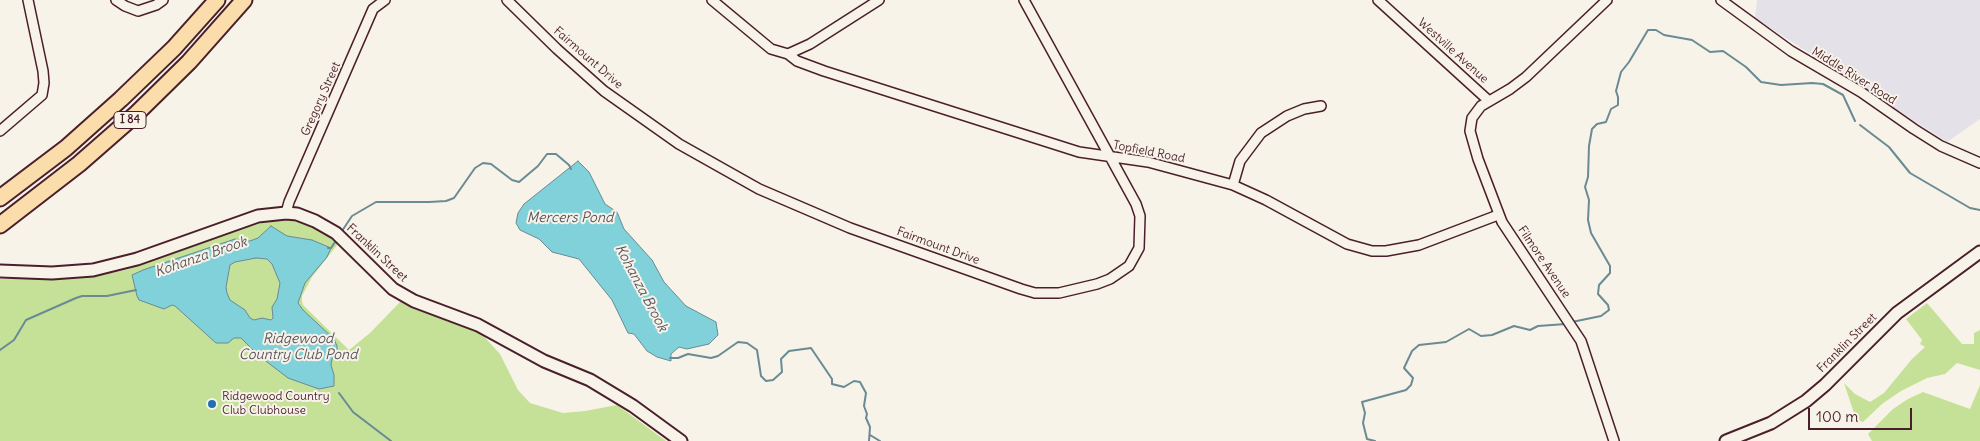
<!DOCTYPE html>
<style>
body{margin:0}
#map{position:relative;width:1980px;height:441px;overflow:hidden;background:#f7f3e8;font-family:Delius,sans-serif}
canvas{display:block}
.scale{position:absolute;left:1808px;top:408px;width:104px;height:22px;box-sizing:border-box;border:2px solid #4a1f2b;border-top:0;padding-left:6px;font-size:15px;line-height:18px;white-space:nowrap;color:#4a1f2b;-webkit-text-stroke:4px #f7f3e8;paint-order:stroke}
</style>
<div id="map">
<canvas width="1980" height="441"></canvas>
<div class="scale">100 m</div>
</div>
<script>
const g = document.querySelector('canvas').getContext('2d');
g.lineJoin = 'round';
function paint(path, color) {
  g.fillStyle = color;
  g.fill(path, 'evenodd');
}
function shape(rows) {
  const path = new Path2D();
  for (const r of rows) {
    path.moveTo(r[0], r[1]);
    for (let i = 2; i < r.length; i += 2) path.lineTo(r[i], r[i + 1]);
  }
  return path;
}
function trace(path, color, width, dash) {
  g.strokeStyle = color;
  g.lineWidth = width;
  g.lineCap = dash ? 'butt' : 'round';
  g.setLineDash(dash || []);
  g.stroke(path);
}
function write(font, color, halo, rows, align = 'center') {
  g.font = font + ' Delius,sans-serif';
  g.lineWidth = 4;
  g.setLineDash([]);
  g.textBaseline = 'middle';
  g.strokeStyle = halo;
  g.fillStyle = color;
  for (const [text, x, y, turn = 0] of rows) {
    g.save();
    g.translate(x, y);
    g.rotate((+turn || 0) * Math.PI / 180);
    g.textAlign = isNaN(turn) ? turn : align;
    if (halo) g.strokeText(text, 0, 0);
    g.fillText(text, 0, 0);
    g.restore();
  }
}
paint(shape([
 [1757,0,1980,0,1980,119,1947,142,1755,18]
]), '#e4e1e9');
paint(shape([
 [275,219,295,220,309,225,325,233,338,244,312,277,302,296,302,301,303,305,349,350,370,333,401,301,479,331,500,354,518,390,530,403,563,413,585,411,617,405,666,441,0,441,0,279,65,279,97,276,126,270,245,228],
 [1927,303,1962,344,1974,344,1974,333,1980,330,1980,370,1957,363,1945,374,1927,378,1901,391,1882,404,1863,422,1858,420,1854,413,1844,383,1855,394,1870,402,1884,393,1912,359,1925,347,1920,344,1922,340,1906,319],
 [1980,385,1980,441,1872,441,1868,434,1893,409,1908,399,1923,392,1970,409]
]), '#c5e198');
const water = shape([
 [578,161,589,172,605,204,617,212,624,229,652,260,664,282,686,306,716,322,718,335,709,344,687,349,679,347,671,354,671,361,657,357,647,351,634,334,628,333,612,300,579,259,552,252,539,239,520,230,516,223,518,213,524,204,578,161],
 [271,226,287,236,312,240,331,248,327,257,305,283,298,303,303,310,334,339,337,346,337,353,332,359,331,365,334,375,334,386,319,389,288,378,258,355,241,338,234,338,228,343,216,343,175,306,172,305,164,309,139,300,137,296,132,275,143,270,235,239,250,241,258,238,271,226],
 [256,258,267,259,272,264,280,283,277,299,272,307,273,318,271,320,262,318,254,320,250,318,245,310,230,300,227,293,226,287,230,265,235,262,256,258]
]);
paint(water, '#80d1da');
trace(water, '#6a8a94', 1);
trace(shape([
 [1860,125,1889,147,1910,173,1970,208,1980,210],
 [342,231,352,216,376,202,429,202,446,201,454,198,475,168,483,163,491,164,512,180,519,182,538,166,547,154,556,154,569,165,571,169],
 [328,248,331,248,337,239],
 [1572,322,1601,316,1609,310,1608,305,1598,294,1599,285,1610,273,1610,266,1591,233,1588,220,1589,200,1585,187,1588,177,1589,146,1592,129,1597,124,1606,122,1611,109,1618,105,1618,97,1616,91,1621,72,1629,62,1648,30,1656,30,1664,35,1692,40,1710,52,1723,51,1746,67,1761,82,1781,85,1812,83,1823,84,1843,95,1855,121],
 [0,350,14,340,26,320,76,298,82,296,107,296,136,290],
 [670,358,678,358,688,354,711,358,718,356,738,342,747,343,757,350,761,376,766,381,773,380,782,372,781,359,789,351,811,348,832,379,832,384,844,387,854,381,860,382,866,393,864,406,867,414,866,418,870,427,869,441],
 [339,393,353,412,391,441],
 [870,435,880,441],
 [1375,441,1367,439,1363,423,1365,413,1362,402,1406,390,1411,385,1413,378,1404,368,1412,351,1419,345,1446,342,1469,329,1481,336,1492,335,1514,326,1530,330,1538,326,1566,324]
]), '#6a8a94', 2);
const minor = shape([
 [116,0,125,6,138,11,156,5,163,0],
 [507,0,557,49,604,91,679,144,759,189,850,228,1021,289,1035,293,1059,293,1097,284,1110,279,1129,266,1139,248,1140,216,1136,204,1024,0],
 [712,0,771,49,788,54,810,44,879,0],
 [1378,0,1489,101],
 [1607,0,1526,77,1510,89,1481,106,1472,118,1470,131,1478,159,1502,222,1581,341,1614,441],
 [1721,0,1791,51,1861,92,1914,129,1941,146,1980,163],
 [788,54,797,61,824,71,1079,152,1148,162,1233,185,1266,200,1347,244,1372,251,1386,251,1419,245,1498,215],
 [0,131,42,95,44,83,43,71,28,0],
 [1233,185,1240,161,1261,133,1287,116,1304,109,1321,106],
 [286,213,289,202,373,9,385,0]
]);
const secondary = shape([
 [0,271,52,273,93,270,137,259,258,216,286,213,297,214,315,221,336,233,393,289,414,301,478,325,544,361,590,380,633,406,681,441],
 [1726,441,1771,423,1806,401,1825,385,1897,313,1980,252]
]);
const motorway = shape([
 [0,198,66,148,121,99,174,48,217,0],
 [0,225,79,164,135,115,189,62,244,0]
]);
trace(minor, '#4a1f2b', 12);
trace(secondary, '#4a1f2b', 15);
trace(motorway, '#4a1f2b', 19);
trace(minor, '#f7f3e8', 9);
trace(secondary, '#f7f3e8', 11);
trace(motorway, '#faddab', 15);
for (const [x, y, r, color] of [
 [212,404,5,"#1f6fb2"]
]) {
  const dot = new Path2D();
  dot.arc(x, y, r, 0, 2 * Math.PI);
  g.fillStyle = color;
  g.fill(dot);
  trace(dot, '#f7f3e8', 2);
}
for (const [x, y, w] of [
 [130,120,32]
]) {
  const box = new Path2D();
  box.roundRect(x - w / 2, y - 8.5, w, 17, 4);
  g.fillStyle = '#f7f3e8';
  g.fill(box);
  trace(box, '#4a1f2b', 1);
}
write('bold 11px', '#4a1f2b', null, [
 ["I 84",130,120]
]);
write('12px', '#4a1f2b', '#f7f3e8', [
 ["Westville Avenue",1453,51,42],
 ["Fairmount Drive",588,58,41],
 ["Middle River Road",1854,76,32],
 ["Gregory Street",321,99,-66],
 ["Topfield Road",1149,152,11],
 ["Fairmount Drive",938,246,20],
 ["Franklin Street",377,253,43],
 ["Filmore Avenue",1544,262,56],
 ["Franklin Street",1847,343,-45]
]);
write('12px', '#4a1f2b', '#f7f3e8', [
 ["Ridgewood Country",222,397],
 ["Club Clubhouse",222,411]
], 'left');
write('italic 14px', '#5a5460', '#f7f3e8', [
 ["Mercers Pond",570,218],
 ["Kohanza Brook",201,257,-19],
 ["Kohanza Brook",641,288,62],
 ["Ridgewood",298,339],
 ["Country Club Pond",298,355]
]);
</script>
